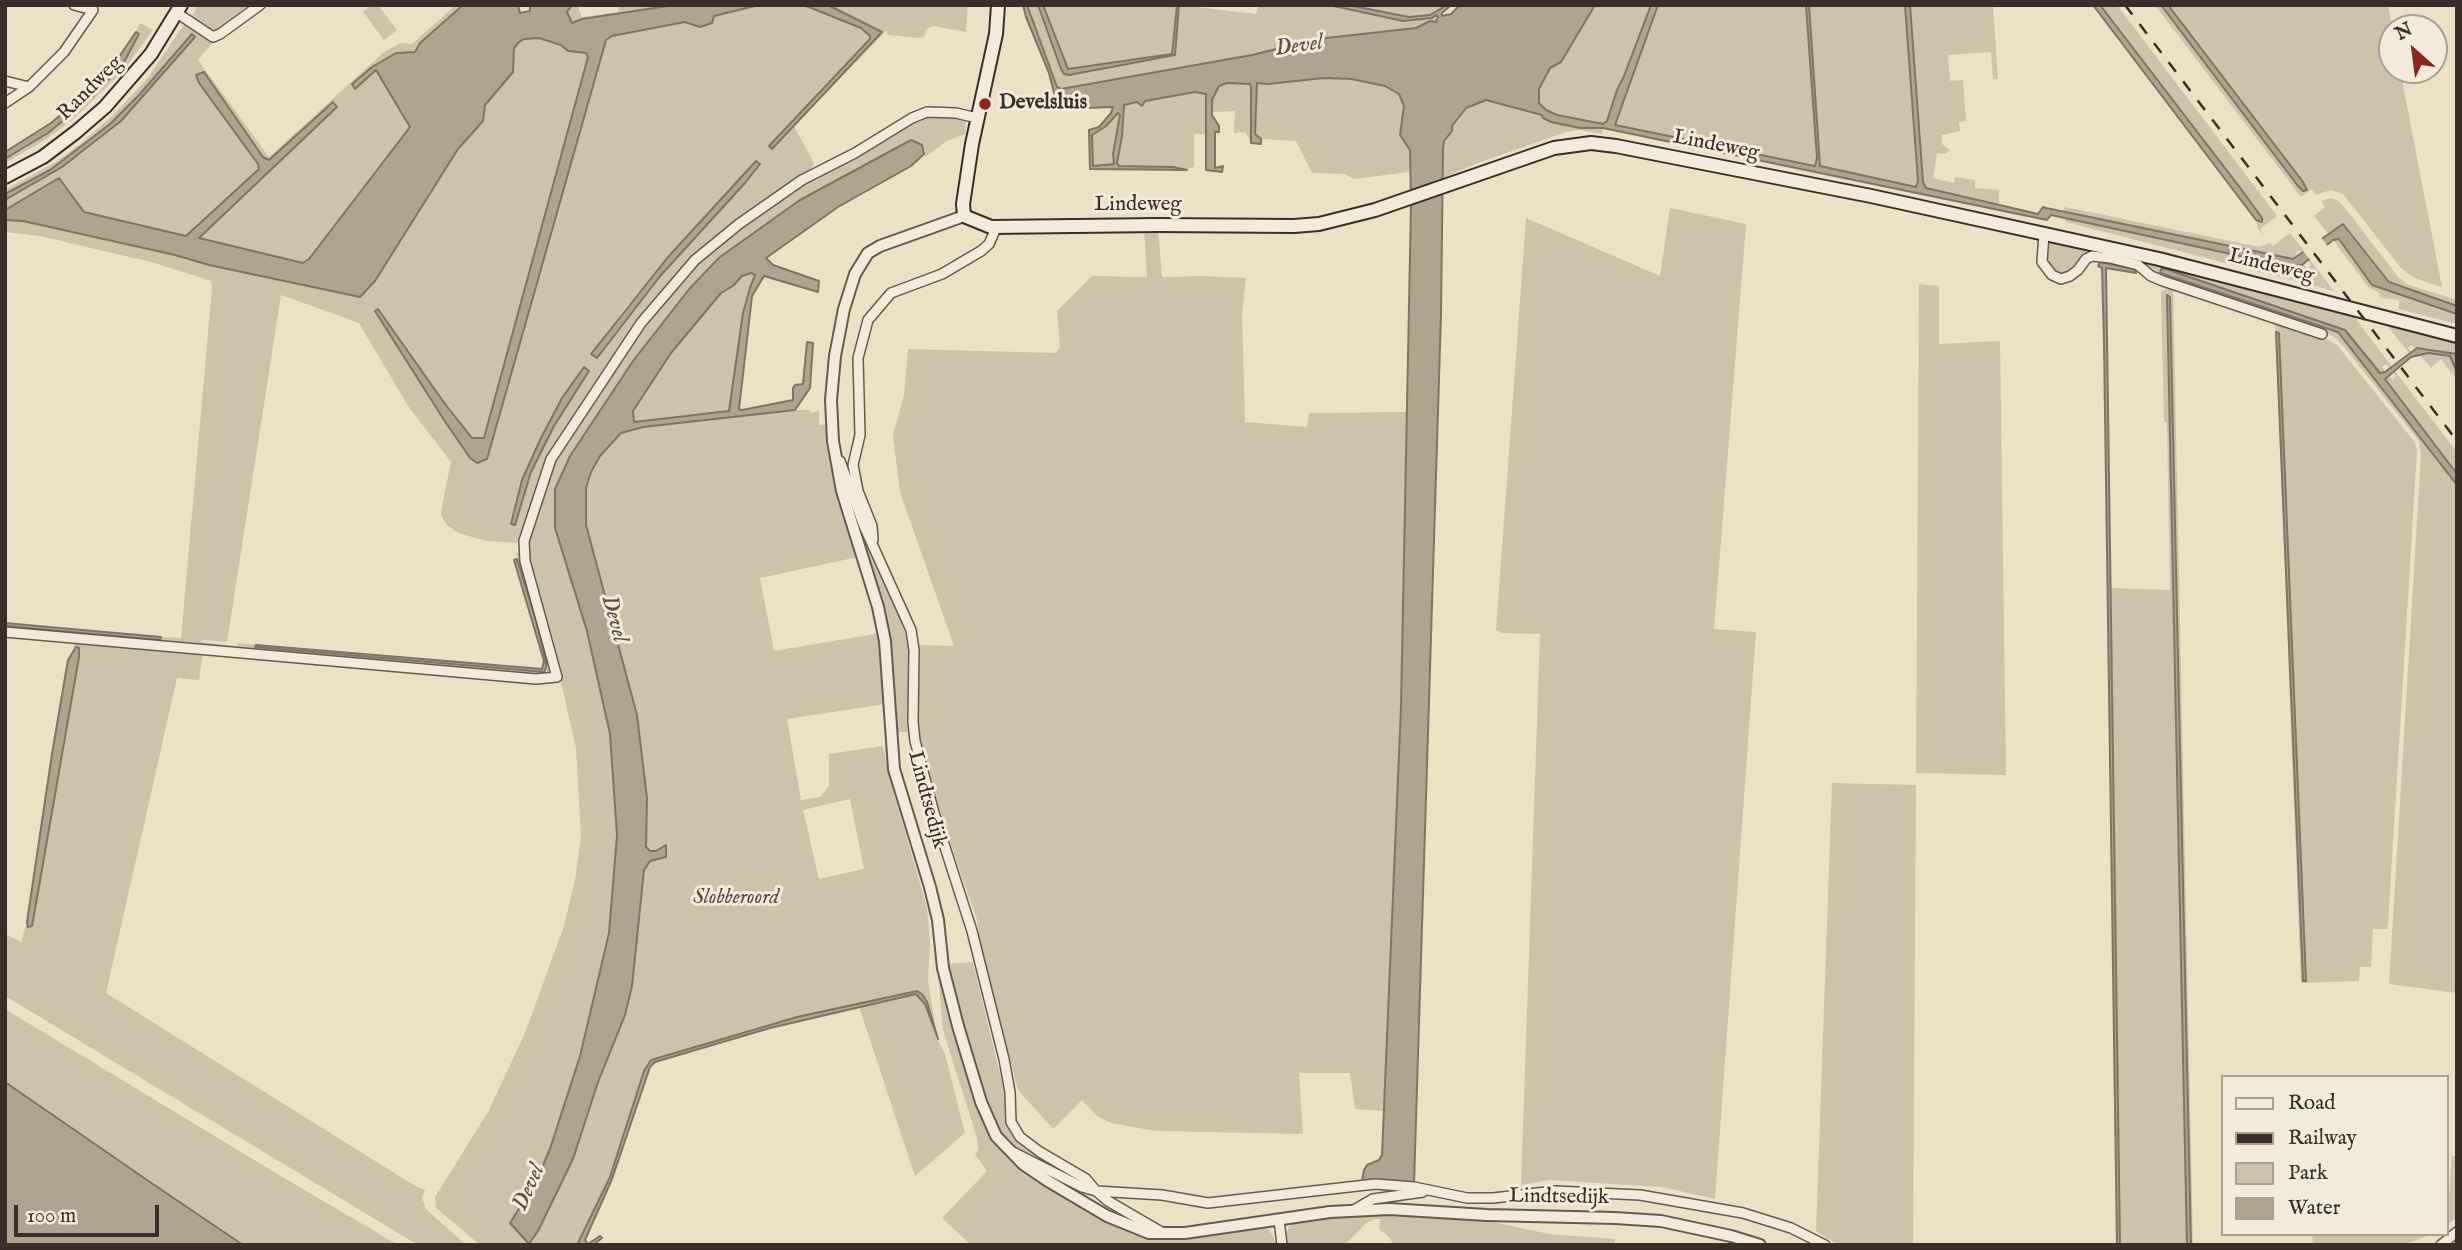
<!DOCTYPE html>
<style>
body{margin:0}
#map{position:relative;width:2462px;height:1250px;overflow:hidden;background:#ece0c5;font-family:"IM FELL English",serif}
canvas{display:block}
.frame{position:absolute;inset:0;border:7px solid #3c2d26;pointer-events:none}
.legend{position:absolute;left:2221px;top:1075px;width:228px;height:161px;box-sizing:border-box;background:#f3ebd9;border:2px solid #aa9f91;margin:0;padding:9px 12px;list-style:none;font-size:21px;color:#3c2d26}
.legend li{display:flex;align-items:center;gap:14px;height:35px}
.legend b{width:35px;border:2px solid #aa9f91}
.north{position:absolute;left:2378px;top:14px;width:70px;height:70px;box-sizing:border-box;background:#f3ebd9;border:2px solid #aa9f91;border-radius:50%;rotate:332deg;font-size:19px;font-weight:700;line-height:28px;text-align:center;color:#3c2d26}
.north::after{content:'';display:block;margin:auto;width:24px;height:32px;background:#8f2418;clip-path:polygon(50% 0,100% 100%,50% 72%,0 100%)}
.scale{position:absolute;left:14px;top:1205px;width:145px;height:32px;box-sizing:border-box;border:4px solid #3c2d26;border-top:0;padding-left:9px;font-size:21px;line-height:24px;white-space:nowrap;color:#3c2d26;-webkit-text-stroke:5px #f3ebd9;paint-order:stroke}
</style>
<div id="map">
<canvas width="2462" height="1250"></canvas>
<div class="frame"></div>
<ul class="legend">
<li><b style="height:9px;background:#f3ebd9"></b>Road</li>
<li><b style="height:9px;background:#3c2d26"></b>Railway</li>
<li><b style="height:19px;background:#cec2aa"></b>Park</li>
<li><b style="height:19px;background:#b0a38f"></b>Water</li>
</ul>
<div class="north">N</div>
<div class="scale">100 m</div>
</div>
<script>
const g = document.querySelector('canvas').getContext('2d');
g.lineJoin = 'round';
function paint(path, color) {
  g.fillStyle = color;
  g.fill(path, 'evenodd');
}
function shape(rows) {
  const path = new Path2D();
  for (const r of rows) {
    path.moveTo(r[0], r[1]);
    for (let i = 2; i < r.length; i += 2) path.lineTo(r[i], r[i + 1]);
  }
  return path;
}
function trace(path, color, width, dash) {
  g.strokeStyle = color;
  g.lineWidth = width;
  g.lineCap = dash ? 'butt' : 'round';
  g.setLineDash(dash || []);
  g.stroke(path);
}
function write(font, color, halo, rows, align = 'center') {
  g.font = font + ' "IM FELL English",serif';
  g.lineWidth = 6;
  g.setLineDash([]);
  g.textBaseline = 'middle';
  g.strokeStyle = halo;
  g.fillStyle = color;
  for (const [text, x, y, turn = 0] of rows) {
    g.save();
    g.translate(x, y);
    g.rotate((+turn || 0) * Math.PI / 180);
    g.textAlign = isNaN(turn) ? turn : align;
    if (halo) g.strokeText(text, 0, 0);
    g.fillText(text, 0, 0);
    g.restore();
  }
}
paint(shape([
 [198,5,258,5,219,31,213,31,191,18],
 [372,5,378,5,397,30,384,40,363,12],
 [456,5,470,5,462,6,420,43,415,52,403,52,352,84,355,89,376,70,411,127,309,259,303,263,198,239,336,107,333,103,269,160,263,157,258,164,257,173,185,237,29,197,5,210,5,200,62,167,90,147,121,121,142,99,195,37,192,34,139,95,110,124,50,170,5,194,5,190,54,163,79,145,113,115,147,79,185,23,214,41,198,60,269,157,384,52,401,43,412,44],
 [572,5,577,5,582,17,618,12,619,5,674,5,583,19,572,24,567,12],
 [759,5,804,5,861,28,871,36,870,39,769,146,882,33,828,5,968,5,966,32,933,26,926,29,925,36,920,38,888,35,886,31,794,126,814,163,809,173,715,238,602,378,597,380,594,384,595,388,557,443,525,526,520,534,519,543,486,541,458,533,447,525,441,515,442,506,451,462,408,406,359,323,281,295,227,642,202,640,202,642,237,646,238,643,256,645,256,647,544,672,546,661,516,552,521,555,551,667,549,673,545,676,5,630,5,626,160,640,161,637,181,638,212,288,211,281,155,263,40,236,5,232,5,220,23,221,175,255,209,265,360,297,375,281,458,149,483,121,485,105,513,72,514,48,519,42,524,39,539,38,561,45,568,51,586,53,588,57,485,438,472,439,445,404,478,463,487,459,606,40,612,36,685,22,700,27,712,23,714,16],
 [756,161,745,183,661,275,618,329,592,355,623,311,668,257],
 [562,398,554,425,531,472,515,524,522,480,541,438],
 [1027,5,1038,5,1055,50,1070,74,1174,55,1179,5,1256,14,1259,5,1329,5,1361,10,1400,20,1432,18,1436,15,1438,17,1436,22,1430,21,1416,28,1317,39,1252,55,1061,89,1057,87],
 [1043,5,1177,5,1172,54,1068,69],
 [1348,5,1447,5,1430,15,1409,17],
 [1595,5,1651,5,1624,76,1617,90,1607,121,1603,124,1557,115,1546,110,1539,103,1539,89,1550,68,1561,62],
 [1658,5,1806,5,1817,165,1615,125],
 [1809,5,1905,5,1918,181,1917,187,1820,166],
 [1910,5,1993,5,1998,79,1993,79,1991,52,1948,55,1950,81,1963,80,1966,121,1959,122,1960,131,1942,135,1942,144,1950,150,1945,154,1937,153,1933,178,1954,183,1955,177,1975,180,1975,188,1999,190,1999,205,1930,190,1924,186],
 [2100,5,2117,5,2277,216,2260,229,2265,238,2258,229,2256,220,2262,222,2261,217,2250,201],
 [2155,5,2161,5,2304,191,2307,189,2303,182,2168,5,2388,5,2392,28,2392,70,2400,70,2442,287,2414,278,2401,268,2343,194,2331,190,2316,195,2312,189,2301,197],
 [140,23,153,30,123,71,71,121,45,140,5,163,5,159,25,149,112,76,131,50,139,35,136,32],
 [1324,78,1368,82,1385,86,1399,94,1404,106,1400,135,1410,150,1409,172,1354,179,1345,174,1312,173,1296,141,1261,139,1255,134,1256,83,1268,84],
 [1227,83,1250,84,1251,87,1251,143,1245,132,1234,133,1235,111,1213,112,1212,100,1215,92,1219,86],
 [1195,92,1206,94,1206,109,1205,134,1194,134,1194,167,1187,169,1117,165,1124,105],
 [1486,99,1542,115,1551,122,1580,128,1603,128,1602,134,1579,130,1566,132,1475,164,1443,178,1444,141,1452,131,1452,127,1466,108],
 [1118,112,1120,115,1114,164,1093,166,1092,134,1106,126],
 [937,114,966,119,965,134,947,141,925,157,924,149,910,140,800,200,720,257,690,288,633,361,570,456,555,488,555,528,587,631,610,734,617,835,615,870,609,933,567,1103,538,1178,510,1223,529,1244,538,1231,573,1159,598,1082,625,1015,632,986,644,870,656,851,650,851,646,847,647,798,637,715,586,525,586,488,591,472,600,456,621,433,643,427,798,410,810,410,810,413,819,411,819,425,827,424,830,464,841,508,858,557,760,578,774,651,881,633,885,704,787,719,801,800,820,797,829,786,829,754,883,746,893,790,927,908,930,941,928,981,936,1031,924,997,914,991,768,1024,651,1060,644,1071,610,1176,577,1245,480,1245,436,1208,435,1197,488,1112,525,1033,564,926,575,880,581,837,576,748,555,656,525,551,551,464,645,318,718,243,783,194,915,119],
 [850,799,864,869,819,879,803,810],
 [2331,198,2339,201,2345,208,2399,278,2409,285,2457,300,2457,306,2393,285,2345,225,2328,234,2314,216,2325,207,2321,201],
 [2065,207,2259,247,2270,243,2273,246,2290,233,2305,252,2303,254,2300,250,2295,253,2298,257,2296,259,2283,258,2063,212],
 [1670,208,1746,224,1714,629,1756,632,1715,1199,1662,1187,1549,1180,1521,1185,1540,634,1502,633,1496,630,1526,218,1660,276],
 [2064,217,2291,267,2303,264,2307,268,2311,265,2308,260,2309,259,2334,291,2066,222],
 [1144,230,1158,230,1162,277,1203,276,1246,278,1242,314,1245,422,1307,427,1309,413,1408,412,1401,707,1384,1111,1355,1109,1350,1073,1299,1073,1303,1134,1156,1131,1111,1123,1097,1116,1082,1100,1053,1129,1018,1090,979,938,977,920,929,782,918,726,919,645,954,646,900,492,893,435,904,395,908,349,1056,353,1060,347,1057,311,1092,276,1147,277],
 [2339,239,2372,285,2457,314,2457,324,2399,309,2399,300,2381,298,2378,292,2369,288,2333,240],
 [2050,240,2150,261,2352,314,2392,367,2390,368,2386,364,2382,367,2386,372,2383,373,2376,369,2345,330,2166,269,2161,270,2160,273,2338,332,2457,485,2457,993,2389,984,2421,455,2419,441,2345,348,2333,336,2091,253,2070,271,2064,274,2056,273,2047,261],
 [753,273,756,275,750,288,743,313,729,411,634,422,633,411,671,353,721,293,746,274],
 [1919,284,1939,286,1939,344,2000,341,2006,775,1916,773],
 [2173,287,2193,1245,2120,1245,2111,588,2170,590,2167,423,2164,422,2161,291],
 [2275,321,2321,336,2337,345,2409,435,2415,443,2417,450,2388,925,2387,929,2373,929,2371,967,2360,967,2359,981,2301,983],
 [2386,324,2457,342,2457,354,2428,348,2415,349,2412,345,2408,348,2411,352,2409,353],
 [2431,353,2451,357,2457,372,2457,380,2441,359,2431,368,2419,354],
 [2394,370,2457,452,2457,474,2387,382,2385,379,2388,374,2392,380,2396,377,2392,371],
 [838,467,895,604,907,639,909,649,909,732,894,732,888,640],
 [74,640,203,652,199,680,177,678,106,993,412,1184,425,1190,422,1198,426,1209,466,1245,418,1245,5,996,5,934,21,942,27,922,27,925,32,926,79,657,79,648,76,647,74,650],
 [1832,783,1916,785,1913,1245,1838,1245,1816,1231],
 [973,962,1004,1091,1005,1123,1051,1167,1007,1143,997,1132,980,1089,947,964],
 [938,975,972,1094,988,1135,1012,1161,1069,1200,1133,1235,1162,1239,1263,1227,1269,1229,1277,1245,971,1245,942,1218,987,1171,975,1154,978,1150,977,1138,943,1030],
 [916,994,925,1004,936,1037,945,1054,965,1133,915,1176,859,1007],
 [5,1009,274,1172,398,1245,243,1245,5,1082],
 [2452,1156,2457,1156,2457,1217,2446,1226,2446,1196,2449,1196],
 [1381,1212,1474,1218,1549,1234,1615,1239,1614,1245,1394,1245,1388,1236,1379,1229,1380,1219,1374,1219,1365,1224,1345,1245,1286,1245,1286,1234,1291,1223,1344,1214],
 [2312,1234,2432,1234,2403,1245,2313,1245]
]), '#cec2aa');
const water = shape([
 [518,5,520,13,530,11,530,5,572,5,567,12,572,23,582,19,674,5,759,5,714,16,712,23,700,27,685,22,612,36,606,40,487,459,477,463,470,458,444,420,375,311,378,309,445,404,472,438,484,438,588,57,586,53,568,51,561,45,539,38,524,39,519,42,514,48,513,72,485,105,483,121,458,149,375,281,360,297,209,265,175,255,23,221,5,220,5,210,59,178,84,212,186,236,259,169,258,164,199,83,196,75,204,72,263,157,269,160,333,102,337,107,199,238,303,263,309,259,410,127,376,70,355,89,352,84,372,67,396,53,415,52,420,43,462,6,518,5],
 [804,5,828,5,882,32,772,149,769,146,870,39,870,36,861,28,804,5],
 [1023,5,1027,5,1057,87,1061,89,1252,55,1317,39,1416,28,1430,21,1436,22,1438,17,1436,15,1432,18,1403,21,1329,5,1348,5,1409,17,1430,15,1447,5,1451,5,1442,13,1442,16,1451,14,1460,5,1595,5,1561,62,1550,68,1539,89,1539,103,1546,110,1557,115,1603,124,1607,121,1617,90,1624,76,1651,5,1658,5,1615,125,1815,166,1817,158,1806,5,1809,5,1820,166,1916,187,1918,181,1905,5,1910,5,1923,182,1926,188,2038,214,2043,207,2046,208,2293,259,2343,224,2389,282,2457,306,2457,314,2372,285,2339,239,2333,240,2302,265,2291,267,2051,215,2047,220,1603,128,1580,128,1551,122,1543,118,1542,115,1486,100,1466,108,1452,126,1452,131,1444,141,1443,149,1441,314,1414,1184,1396,1181,1362,1181,1364,1170,1367,1165,1379,1160,1382,1155,1401,707,1411,205,1410,150,1400,135,1404,106,1399,94,1385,86,1351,79,1324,78,1268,84,1257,83,1255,134,1261,139,1261,144,1251,143,1251,87,1250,84,1227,83,1219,86,1212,100,1212,115,1219,126,1219,132,1215,132,1215,168,1223,166,1222,172,1206,170,1206,94,1195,92,1145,101,1142,106,1137,102,1124,105,1122,136,1117,163,1119,166,1173,167,1187,170,1090,169,1089,130,1099,127,1111,113,1113,107,1058,109,1049,73,1026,17,1023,5],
 [1118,113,1120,115,1113,154,1114,164,1093,166,1092,135,1106,126,1118,113],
 [1038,5,1043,5,1068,69,1172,54,1177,5,1179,5,1175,55,1069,75,1064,74,1061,69,1038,5],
 [2093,5,2100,5,2241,189,2262,218,2262,222,2256,220,2093,5],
 [2161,5,2168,5,2303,182,2307,190,2303,191,2298,186,2161,5],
 [136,32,139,34,123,64,93,96,48,133,5,159,5,152,51,123,90,90,114,64,136,32],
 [192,34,195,37,121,121,62,167,5,200,5,194,50,170,110,124,139,95,192,34],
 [911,140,922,145,924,154,911,166,838,207,766,258,773,265,819,281,818,292,764,276,752,296,739,409,742,410,793,400,793,388,795,385,803,384,807,342,813,343,810,388,795,410,643,427,621,433,600,456,591,472,586,488,586,525,637,715,647,798,646,847,650,851,656,851,666,845,666,857,650,861,644,870,632,986,625,1015,598,1082,573,1159,538,1231,529,1244,510,1223,538,1178,551,1146,580,1056,609,933,617,835,610,734,587,631,555,528,555,489,570,456,633,361,690,288,720,257,800,200,911,140],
 [751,273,755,275,750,288,743,313,729,411,634,422,633,411,671,353,721,293,733,286,742,276,751,273],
 [756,161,760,164,745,183,661,275,597,358,591,354,668,257,756,161],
 [2100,262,2134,269,2136,273,2106,268,2120,1245,2117,1245,2104,343,2102,268,2098,266,2100,262],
 [2161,269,2166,269,2345,330,2380,373,2385,372,2417,348,2457,354,2457,372,2450,356,2428,353,2411,357,2385,379,2457,474,2457,485,2338,332,2160,273,2161,269],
 [2167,295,2170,297,2191,1245,2187,1245,2167,295],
 [2276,332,2279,333,2306,981,2303,981,2276,332],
 [584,367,589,371,554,426,531,472,515,525,511,524,522,480,541,438,562,398,584,367],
 [517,559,535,617,546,661,546,668,544,672,255,647,256,645,542,669,544,661,514,560,517,559],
 [5,623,71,629,161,637,160,640,5,626,5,623],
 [76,647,79,648,79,657,34,915,32,926,28,927,27,922,52,754,68,660,76,647],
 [917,991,922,994,927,1002,938,1039,925,1004,916,994,770,1028,655,1062,650,1067,612,1179,585,1240,588,1244,600,1236,602,1238,593,1245,577,1245,610,1177,644,1071,651,1060,797,1017,917,991],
 [5,1082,147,1180,243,1245,5,1245,5,1082]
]);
paint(water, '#b0a38f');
trace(water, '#827465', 2);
paint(shape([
 [2320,236,2329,248,2312,262,2302,250]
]), '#ece0c5');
const minor = shape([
 [177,13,213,37,220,34,260,5],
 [5,81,29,87],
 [5,103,29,87,64,52,93,10,74,5],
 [2044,234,2042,262,2052,275,2061,279,2070,276,2078,270,2086,259,2092,256,2110,258,2138,265,2151,276,2163,281,2322,334],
 [840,461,864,526,911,630,914,650,913,722,915,741,934,813,972,931,1004,1059,1010,1092,1011,1122,1020,1137,1040,1152,1086,1179,1096,1191,1162,1195,1208,1203,1375,1184,1414,1187,1467,1198,1493,1198,1555,1191,1640,1195,1743,1213,1791,1228,1825,1245],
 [873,540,872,526,858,491,853,465,860,435,858,358,868,320,891,293,942,274,981,251,989,244,996,228],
 [5,632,536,679,557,677,525,561,524,541,551,459,641,323,695,260,739,224,802,180,855,153,912,118,927,112,956,113,977,118],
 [1013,1152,1082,1187,1096,1191,1108,1201,1163,1233],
 [1354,1210,1373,1199,1423,1192],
 [1279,1220,1282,1245],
 [2441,1245,2457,1232]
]);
const tertiary = shape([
 [964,216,880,246,868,253,855,274,844,309,835,356,831,400,833,441,842,491,878,607,885,641,894,769,930,887,938,920,943,968,958,1026,981,1102,996,1136,1023,1164,1048,1181,1107,1216,1149,1233,1185,1233,1330,1212,1389,1209,1487,1215,1615,1218,1661,1221,1731,1236,1760,1245]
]);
const secondary = shape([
 [998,5,996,34,972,144,963,204,964,216,991,227,1158,225,1294,226,1319,224,1375,210,1554,148,1591,143,1616,146,1871,196,2159,259,2457,336],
 [5,177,43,157,76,132,105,107,151,54,181,5]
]);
trace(minor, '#685a4e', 12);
trace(tertiary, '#685a4e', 14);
trace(secondary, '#3c2d26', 16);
trace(minor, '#f3ebd9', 9);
trace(tertiary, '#f3ebd9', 10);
trace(secondary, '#f3ebd9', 12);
trace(shape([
 [2125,5,2457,441]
]), '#3c2d26', 2.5, [12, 12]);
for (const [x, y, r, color] of [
 [985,104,7,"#8f2418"]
]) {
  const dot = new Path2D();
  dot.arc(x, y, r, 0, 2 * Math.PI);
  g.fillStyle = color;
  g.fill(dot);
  trace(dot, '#f3ebd9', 2.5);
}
write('21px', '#3c2d26', '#f3ebd9', [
 ["Randweg",91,89,-45],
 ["Lindeweg",1716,146,11],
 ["Lindeweg",1138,206],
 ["Lindeweg",2271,267,14],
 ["Lindtsedijk",926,800,75],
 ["Lindtsedijk",1559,1198,1]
]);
write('bold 21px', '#3c2d26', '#f3ebd9', [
 ["Develsluis",999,104]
], 'left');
write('italic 21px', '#594b40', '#f3ebd9', [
 ["Slobberoord",736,899]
]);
write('italic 23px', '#5f5046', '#f3ebd9', [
 ["Devel",1299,47,-8],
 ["Devel",613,619,75],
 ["Devel",530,1188,-66]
]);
</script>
